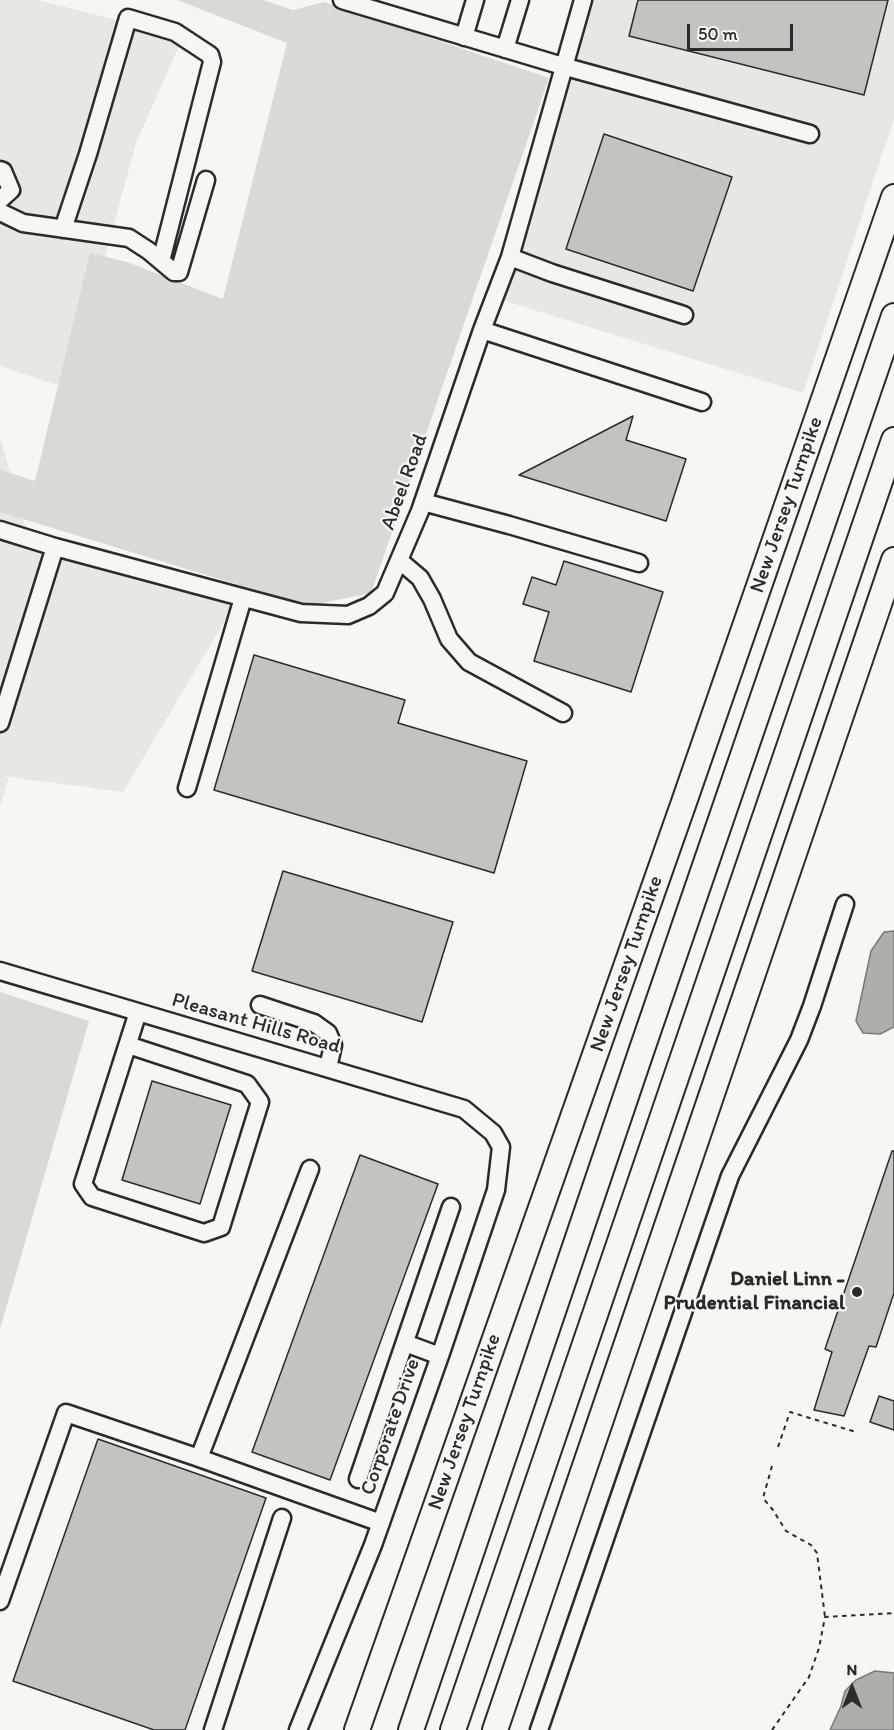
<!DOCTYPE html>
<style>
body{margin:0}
#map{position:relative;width:894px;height:1730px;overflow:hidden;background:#f6f6f2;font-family:Itim,sans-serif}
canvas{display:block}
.north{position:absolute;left:822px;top:1658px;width:60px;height:60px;-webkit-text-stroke:4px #f6f6f2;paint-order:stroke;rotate:0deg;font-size:16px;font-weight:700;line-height:24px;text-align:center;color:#2b2b2b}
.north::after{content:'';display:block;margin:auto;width:21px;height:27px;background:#2b2b2b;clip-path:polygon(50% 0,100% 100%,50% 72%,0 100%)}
.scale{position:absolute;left:687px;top:24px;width:106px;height:27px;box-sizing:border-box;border:3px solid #2b2b2b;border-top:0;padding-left:8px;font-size:18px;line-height:21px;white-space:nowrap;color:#2b2b2b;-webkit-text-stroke:4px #f6f6f2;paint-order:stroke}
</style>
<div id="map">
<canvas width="894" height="1730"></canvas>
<div class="north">N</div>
<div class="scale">50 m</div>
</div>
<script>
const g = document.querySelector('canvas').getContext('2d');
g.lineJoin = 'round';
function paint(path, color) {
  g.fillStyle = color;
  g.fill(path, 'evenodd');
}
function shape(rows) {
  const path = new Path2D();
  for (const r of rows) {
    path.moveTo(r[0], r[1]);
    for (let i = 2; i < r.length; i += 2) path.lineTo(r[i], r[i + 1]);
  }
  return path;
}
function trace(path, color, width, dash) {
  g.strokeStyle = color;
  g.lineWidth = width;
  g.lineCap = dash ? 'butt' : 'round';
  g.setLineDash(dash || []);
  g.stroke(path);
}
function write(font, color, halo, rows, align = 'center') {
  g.font = font + ' Itim,sans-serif';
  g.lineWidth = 4.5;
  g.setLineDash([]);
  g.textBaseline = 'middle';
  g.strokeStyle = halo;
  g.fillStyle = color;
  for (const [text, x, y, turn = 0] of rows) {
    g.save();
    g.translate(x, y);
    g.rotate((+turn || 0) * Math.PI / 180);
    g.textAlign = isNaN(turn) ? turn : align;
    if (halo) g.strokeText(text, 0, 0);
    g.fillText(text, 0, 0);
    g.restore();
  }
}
paint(shape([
 [0,0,38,0,183,37,136,143,69,389,0,366],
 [585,0,894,0,894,119,803,393,492,297],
 [0,437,29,539,236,602,123,792,9,777,0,806]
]), '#e7e7e3');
paint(shape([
 [177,0,263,0,293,10,324,2,549,78,371,593,308,606,0,512,0,470,35,481,90,253,127,262,223,299,287,43],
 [0,992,89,1021,0,1329]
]), '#d9d9d5');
const water = shape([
 [894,931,894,1027,880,1034,863,1033,856,1021,871,951,884,932,894,931],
 [875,1671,894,1673,894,1730,830,1730,841,1706,845,1691,856,1680,875,1671]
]);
paint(water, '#aeaeab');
trace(water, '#7a7a78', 1.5);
const building = shape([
 [638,0,888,0,864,95,629,36,638,0],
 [604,134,732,177,693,291,566,249,604,134],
 [633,416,626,440,686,459,666,521,519,475,633,416],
 [564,561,663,592,631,692,534,661,549,612,523,604,532,577,556,585,564,561],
 [254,655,405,700,398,723,527,761,494,873,214,790,254,655],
 [283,871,453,922,422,1022,252,971,283,871],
 [152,1081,231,1105,200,1204,122,1180,152,1081],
 [892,1151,894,1151,894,1293,876,1347,869,1346,844,1416,814,1410,832,1352,825,1349,892,1151],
 [360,1155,438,1184,330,1480,252,1452,360,1155],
 [879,1396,894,1401,894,1430,870,1422,879,1396],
 [98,1439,266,1498,185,1730,154,1730,13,1681,98,1439]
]);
paint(building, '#c3c3c0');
trace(building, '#2b2b2b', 1.5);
const minor = shape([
 [342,0,566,67,810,134],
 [464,37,475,0],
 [505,49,520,0],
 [0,170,3,171,11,190,0,200],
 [0,212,23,223,129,238,149,251,174,272,179,272,206,180],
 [63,229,88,154,128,18,175,32,210,55,212,62,161,261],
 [510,257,552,273,684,315],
 [482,330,702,402],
 [423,502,509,525,639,563],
 [0,530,55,547,301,613,348,615,369,606,385,593,420,511,482,330,510,257,583,0],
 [400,561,420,578,432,599,449,639,469,662,563,713],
 [0,723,55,547],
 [187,788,243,598],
 [0,971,464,1109,493,1133,501,1147,496,1190,441,1353,373,1545,298,1730],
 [260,1005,314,1023,328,1033,333,1045,328,1068],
 [128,1045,247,1084,260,1102,221,1227,204,1233,92,1197,83,1184,138,1012],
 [310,1169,199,1458,381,1523],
 [405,1343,440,1356],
 [358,1479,451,1207],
 [0,1601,66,1413,199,1458],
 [213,1730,282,1518],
 [539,1730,730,1176,799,1040,812,1006,845,904]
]);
const highway = shape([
 [357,1730,683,805,894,197],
 [411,1730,641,1052,894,316],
 [453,1730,894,440],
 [495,1730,894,560]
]);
trace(minor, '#2b2b2b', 21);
trace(highway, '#2b2b2b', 28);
trace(shape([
 [778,1447,790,1412,856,1432],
 [772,1466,763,1498,773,1510,786,1531,811,1545,817,1553,825,1617],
 [772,1730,809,1677,819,1648,825,1617,894,1613]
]), '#2b2b2b', 2, [4.5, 4.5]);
trace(minor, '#f6f6f2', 16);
trace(highway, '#f6f6f2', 24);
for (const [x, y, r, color] of [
 [857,1292,6,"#2b2b2b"]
]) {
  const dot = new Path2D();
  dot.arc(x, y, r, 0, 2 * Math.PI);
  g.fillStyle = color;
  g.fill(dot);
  trace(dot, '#f6f6f2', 2);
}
write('21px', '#2b2b2b', '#f6f6f2', [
 ["Abeel Road",405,482,-70],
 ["New Jersey Turnpike",787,505,-71],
 ["New Jersey Turnpike",627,964,-71],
 ["Pleasant Hills Road",256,1024,16],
 ["New Jersey Turnpike",465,1422,-71],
 ["Corporate Drive",391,1427,-71]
]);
write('bold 21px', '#2b2b2b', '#f6f6f2', [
 ["Daniel Linn -",845,1280],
 ["Prudential Financial",845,1304]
], 'right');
</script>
